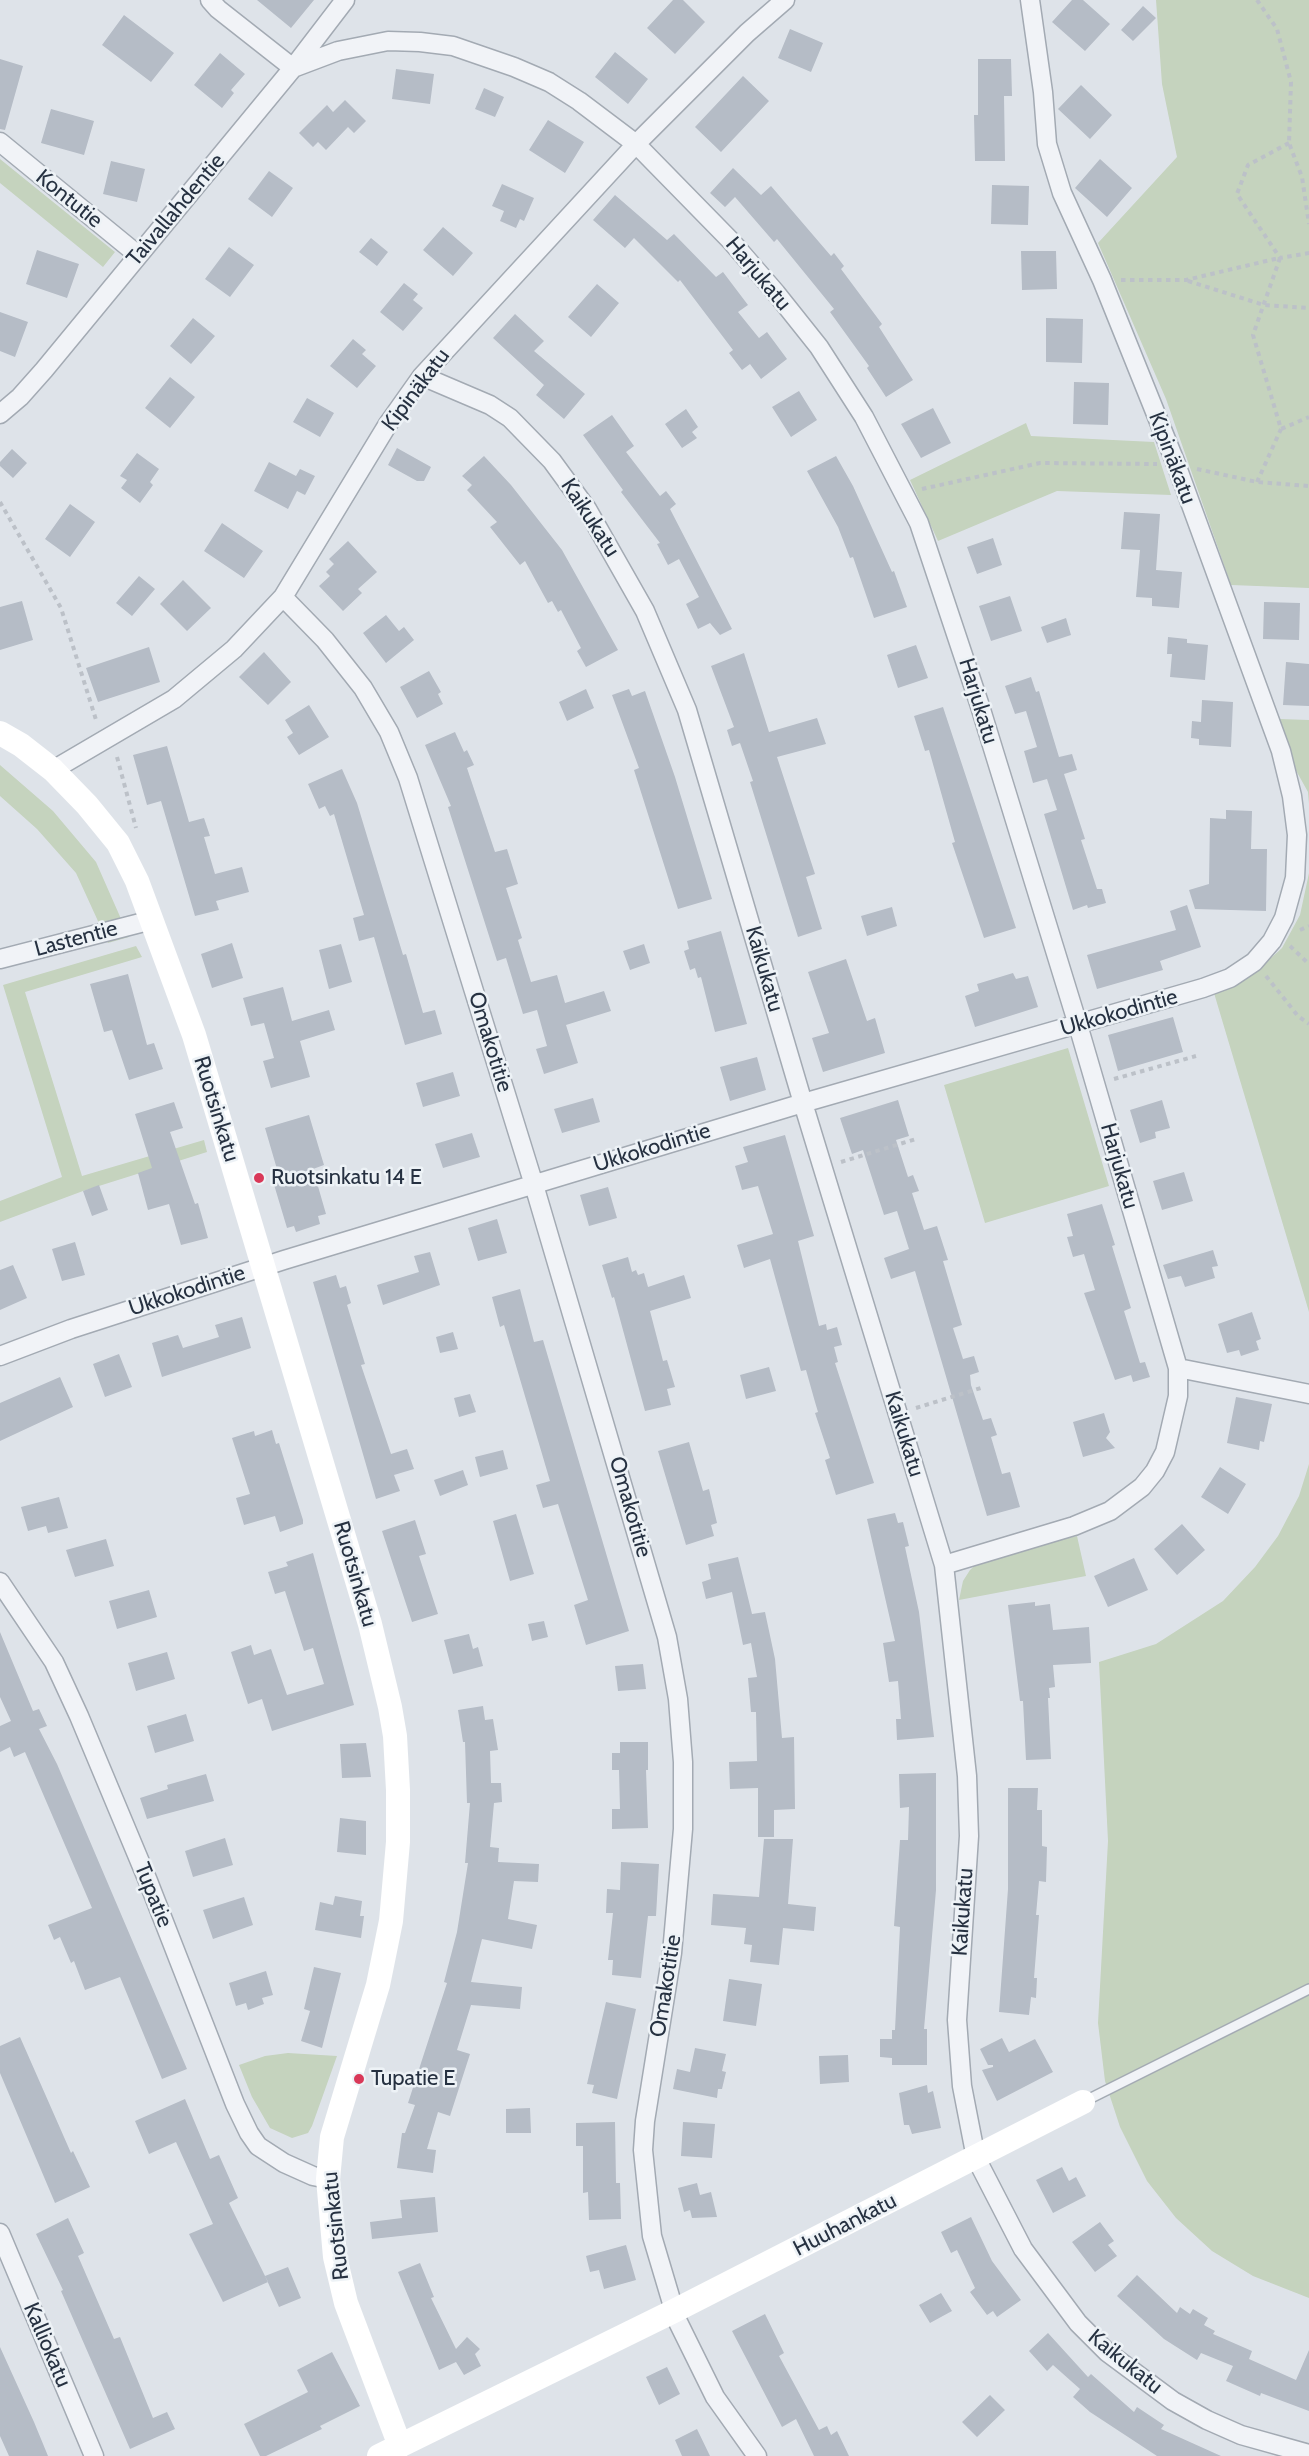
<!DOCTYPE html>
<meta charset="utf-8">
<style>
body{margin:0}
canvas{display:block;background:#dee3e9}
</style>
<canvas width="1309" height="2456"></canvas>
<script>
const g = document.querySelector('canvas').getContext('2d');
g.lineJoin = 'round';
function paint(path, color) {
  g.fillStyle = color;
  g.fill(path, 'evenodd');
}
function shape(rows) {
  const path = new Path2D();
  for (const r of rows) {
    path.moveTo(r[0], r[1]);
    for (let i = 2; i < r.length; i += 2) path.lineTo(r[i], r[i + 1]);
  }
  return path;
}
function trace(path, color, width, dash) {
  g.strokeStyle = color;
  g.lineWidth = width;
  g.lineCap = dash ? 'butt' : 'round';
  g.setLineDash(dash || []);
  g.stroke(path);
}
function write(font, color, halo, rows, align = 'center') {
  g.font = font + ' Cabin,sans-serif';
  g.lineWidth = 5;
  g.setLineDash([]);
  g.textBaseline = 'middle';
  g.strokeStyle = halo;
  g.fillStyle = color;
  for (const [text, x, y, turn = 0] of rows) {
    g.save();
    g.translate(x, y);
    g.rotate((+turn || 0) * Math.PI / 180);
    g.textAlign = isNaN(turn) ? turn : align;
    if (halo) g.strokeText(text, 0, 0);
    g.fillText(text, 0, 0);
    g.restore();
  }
}
paint(shape([
 [1156,0,1309,0,1309,588,1231,585,1166,399,1098,243,1177,157,1162,84],
 [0,159,115,252,103,267,0,183],
 [1026,423,1031,436,1154,442,1171,495,1057,491,938,541,910,480],
 [1280,719,1309,720,1309,804,1308,792,1293,765],
 [0,765,53,811,96,862,129,937,108,943,76,873,37,829,0,796],
 [1309,873,1309,1312,1214,993,1251,976,1282,948,1300,915],
 [136,946,142,957,25,992,82,1176,204,1140,207,1152,83,1191,0,1222,0,1201,62,1177,3,985],
 [1068,1048,1109,1186,985,1223,944,1085],
 [1309,1464,1309,2298,1253,2276,1212,2251,1176,2218,1147,2181,1120,2127,1105,2081,1098,2023,1108,1841,1099,1662,1156,1644,1223,1601,1255,1567,1278,1536,1299,1496],
 [1077,1536,1086,1576,959,1600,963,1581,970,1570,982,1559],
 [288,2053,337,2056,312,2126,308,2133,292,2138,270,2128,252,2097,239,2065,265,2056]
]), '#c5d3be');
paint(shape([
 [257,0,314,0,291,28],
 [673,0,683,0,705,22,675,54,647,28],
 [1072,0,1083,0,1110,24,1085,51,1052,22],
 [1143,6,1156,18,1133,41,1121,30],
 [124,15,174,53,151,82,102,45],
 [790,29,823,43,811,72,778,58],
 [615,52,648,79,628,104,595,77],
 [220,53,245,74,231,90,234,93,222,108,194,85],
 [0,59,23,66,5,130,0,129],
 [978,59,1011,59,1012,96,1004,96,1005,161,975,161,974,115,978,115],
 [396,69,434,74,430,104,392,99],
 [743,76,769,101,721,152,695,127],
 [1081,85,1112,115,1090,139,1058,109],
 [484,88,504,97,495,117,475,109],
 [345,100,366,121,354,133,348,127,326,150,318,142,313,147,299,133,327,105,333,112],
 [51,109,94,121,84,155,41,143],
 [548,120,584,142,565,173,529,150],
 [1100,159,1132,188,1107,217,1075,188],
 [111,161,145,169,137,202,103,194],
 [733,168,761,195,771,186,831,256,834,253,844,266,841,269,882,324,879,327,913,380,886,397,867,368,869,366,830,312,834,309,777,239,774,242,735,197,725,207,710,193],
 [269,171,293,188,272,217,248,199],
 [502,184,534,198,524,221,520,219,516,228,500,221,504,211,492,206],
 [992,185,1029,186,1028,225,991,224],
 [615,195,667,240,674,234,716,277,723,272,748,305,738,312,759,338,767,332,787,359,761,379,750,364,742,370,729,353,733,350,680,280,678,282,634,238,625,248,593,220],
 [443,227,473,253,453,276,423,250],
 [371,238,388,252,377,266,359,252],
 [229,247,254,265,230,297,205,279],
 [37,250,79,264,67,298,26,284],
 [1021,251,1056,251,1057,289,1022,290],
 [404,283,418,294,413,300,423,308,403,331,380,312],
 [597,284,619,303,591,337,568,317],
 [0,312,28,322,15,357,0,351],
 [515,314,544,341,534,351,585,394,564,419,536,395,544,385,493,338],
 [193,318,215,336,191,364,170,346],
 [1046,318,1083,319,1082,363,1046,362],
 [353,339,366,350,362,354,376,366,357,388,330,366],
 [170,377,195,397,170,428,145,408],
 [1074,382,1109,383,1108,425,1073,424],
 [799,391,817,420,791,437,772,407],
 [307,398,334,413,320,437,293,422],
 [933,408,951,443,921,458,901,424],
 [686,409,698,427,692,432,697,438,682,448,665,424],
 [612,415,634,446,626,452,660,496,666,491,676,504,670,509,732,629,720,635,710,623,698,629,686,604,699,597,679,559,668,565,657,544,660,543,621,492,623,490,583,435],
 [397,448,431,467,424,481,417,481,388,465],
 [12,449,27,463,13,478,0,466,0,462],
 [137,453,159,469,150,482,153,485,140,503,121,488,127,480,120,476],
 [484,456,511,485,562,550,618,650,586,667,577,651,581,648,561,610,558,612,552,601,548,603,525,561,520,565,490,527,497,522,467,490,472,485,462,476],
 [836,456,853,486,892,572,894,571,907,607,874,618,853,557,850,558,838,527,807,471],
 [269,462,296,476,300,469,315,476,305,495,297,491,288,509,254,491],
 [70,504,95,522,70,557,45,539],
 [1124,512,1160,514,1156,570,1182,572,1179,608,1152,606,1152,598,1136,597,1140,550,1121,549],
 [222,523,263,551,244,578,204,551],
 [993,538,1002,565,977,574,967,547],
 [348,541,377,572,358,589,362,593,343,611,319,586,330,576,326,572,334,564,329,559],
 [139,576,155,589,132,616,116,603],
 [183,580,211,608,187,631,160,604],
 [1010,596,1022,631,991,641,979,606],
 [22,601,33,640,0,650,0,607],
 [1264,602,1300,603,1299,640,1263,639],
 [386,615,399,631,404,627,414,640,386,663,363,633],
 [1066,618,1071,635,1047,643,1041,627],
 [1168,637,1187,639,1187,643,1208,645,1205,680,1170,677,1172,654,1167,654],
 [916,645,928,678,898,688,887,655],
 [149,647,160,682,98,702,86,668],
 [264,652,291,682,268,705,239,677],
 [744,653,769,732,817,718,826,744,777,757,815,874,806,877,822,929,798,937,750,782,753,781,740,743,732,746,727,730,734,727,711,666],
 [1286,662,1309,664,1309,706,1283,705],
 [429,671,441,692,438,694,443,704,417,718,400,687],
 [1031,677,1036,692,1039,691,1059,757,1072,754,1077,770,1064,774,1085,839,1081,840,1097,889,1102,889,1106,903,1088,908,1087,905,1073,910,1044,814,1057,810,1047,779,1033,783,1024,751,1037,747,1026,711,1015,714,1005,686],
 [586,689,594,708,567,721,559,702],
 [629,689,632,696,645,691,675,777,712,899,678,909,634,770,639,768,612,695],
 [1202,700,1233,702,1231,747,1199,745,1199,739,1191,738,1192,721,1201,722],
 [309,705,329,737,299,755,287,737,293,733,285,720],
 [943,707,1016,928,984,938,952,843,955,842,929,750,925,751,914,716],
 [455,732,464,752,467,750,474,765,467,768,495,852,507,849,518,884,506,888,522,938,518,940,531,982,557,975,565,1003,604,991,611,1011,566,1025,578,1063,544,1074,536,1049,547,1046,537,1010,523,1014,506,958,497,961,448,807,451,806,425,745],
 [167,746,189,822,204,818,210,836,204,837,215,874,242,867,249,892,216,901,219,910,195,916,161,801,147,805,133,755],
 [342,769,357,803,403,955,406,954,423,1013,435,1010,442,1034,405,1045,374,937,359,941,353,918,364,915,334,814,330,816,325,806,319,809,308,784],
 [1226,810,1252,811,1251,849,1267,849,1266,911,1195,909,1189,890,1209,884,1210,818,1226,819],
 [1187,905,1201,947,1160,961,1163,970,1097,989,1087,955,1176,930,1170,911],
 [892,907,897,926,867,936,861,916],
 [721,931,747,1024,715,1032,701,977,698,978,695,968,690,970,684,951,689,949,687,941],
 [232,943,243,978,212,988,201,954],
 [341,944,352,982,329,989,319,950],
 [644,944,650,963,630,970,623,951],
 [846,959,867,1021,875,1018,885,1053,823,1072,812,1038,829,1033,808,972],
 [1013,973,1016,979,1028,976,1038,1007,975,1027,965,996,979,991,977,984],
 [128,974,147,1045,154,1043,163,1069,129,1080,112,1030,104,1032,90,984],
 [283,987,292,1021,329,1010,335,1030,300,1041,310,1077,271,1088,263,1061,274,1058,264,1023,251,1026,243,998],
 [1173,1017,1183,1052,1118,1071,1108,1035],
 [757,1057,766,1090,730,1101,720,1067],
 [453,1072,460,1096,423,1107,416,1083],
 [593,1098,600,1122,562,1133,554,1109],
 [898,1100,909,1136,896,1140,908,1177,913,1175,919,1191,912,1193,924,1230,937,1226,948,1260,943,1261,962,1325,953,1328,963,1359,974,1356,979,1372,970,1375,971,1385,983,1420,991,1418,997,1435,991,1437,1002,1474,1010,1472,1020,1507,987,1516,915,1271,891,1279,884,1258,909,1249,897,1211,884,1215,863,1150,852,1154,840,1118],
 [1162,1100,1170,1128,1155,1132,1156,1138,1140,1143,1130,1110],
 [174,1102,183,1128,170,1132,195,1204,198,1203,208,1238,181,1245,169,1204,148,1210,138,1173,152,1168,135,1114],
 [309,1115,324,1165,313,1169,326,1214,318,1216,320,1224,296,1232,294,1226,287,1228,272,1178,279,1176,265,1128],
 [472,1133,480,1157,443,1168,435,1144],
 [785,1135,814,1236,798,1241,819,1326,826,1324,827,1330,837,1327,842,1345,834,1347,838,1362,835,1363,874,1483,836,1495,825,1460,830,1458,815,1413,818,1412,815,1402,806,1370,801,1371,770,1259,744,1268,737,1245,773,1234,758,1186,742,1190,735,1166,748,1162,743,1147],
 [1184,1172,1193,1201,1162,1210,1153,1181],
 [99,1185,108,1210,92,1216,83,1191],
 [608,1187,617,1218,589,1226,580,1195],
 [1102,1204,1115,1245,1112,1246,1131,1308,1124,1311,1140,1363,1145,1362,1150,1377,1133,1382,1131,1375,1115,1380,1084,1293,1095,1290,1084,1254,1073,1257,1067,1237,1073,1236,1067,1214],
 [497,1219,507,1253,478,1261,468,1228],
 [75,1242,85,1275,62,1281,52,1249],
 [1213,1250,1218,1266,1212,1267,1215,1278,1185,1287,1181,1276,1168,1279,1163,1265],
 [430,1252,440,1285,383,1305,377,1285,419,1272,414,1256],
 [628,1257,632,1272,636,1270,638,1275,644,1273,648,1287,684,1275,691,1298,650,1311,663,1361,667,1360,675,1387,667,1389,671,1405,645,1411,614,1297,612,1298,602,1265],
 [13,1265,27,1298,0,1310,0,1270],
 [336,1275,340,1288,346,1286,351,1303,347,1305,365,1364,361,1365,391,1454,407,1449,414,1469,394,1475,400,1491,376,1499,313,1282],
 [520,1289,534,1342,543,1340,629,1631,586,1645,574,1605,588,1600,558,1504,543,1508,536,1485,550,1481,504,1325,500,1327,492,1297],
 [1252,1312,1261,1339,1256,1341,1259,1350,1241,1356,1239,1350,1227,1353,1218,1324],
 [242,1317,251,1348,162,1377,152,1343,178,1335,183,1348,219,1337,215,1325],
 [453,1332,458,1349,440,1353,436,1337],
 [119,1354,132,1387,105,1397,93,1364],
 [769,1367,776,1391,746,1399,740,1375],
 [60,1377,73,1407,0,1441,0,1403],
 [470,1394,476,1412,459,1417,454,1398],
 [1236,1397,1272,1404,1264,1442,1260,1441,1259,1450,1227,1443],
 [1104,1413,1110,1432,1106,1438,1115,1448,1083,1457,1073,1422],
 [272,1430,276,1444,279,1443,303,1520,303,1524,280,1532,275,1516,244,1525,236,1498,250,1494,232,1438,254,1431,255,1436],
 [689,1442,703,1491,709,1489,717,1523,711,1525,714,1536,686,1545,658,1451],
 [503,1450,508,1469,480,1477,475,1457],
 [1220,1467,1246,1484,1228,1514,1201,1497],
 [463,1470,468,1485,440,1496,434,1480],
 [59,1497,68,1528,48,1533,46,1526,28,1531,21,1507],
 [895,1513,898,1523,903,1522,909,1546,905,1547,919,1612,934,1737,897,1740,896,1719,901,1719,898,1681,889,1682,883,1643,895,1641,867,1519],
 [516,1514,534,1574,510,1581,493,1521],
 [415,1520,426,1554,419,1556,438,1614,412,1622,382,1531],
 [1182,1524,1205,1550,1177,1575,1154,1549],
 [106,1539,114,1566,75,1577,66,1550],
 [313,1553,354,1705,272,1731,262,1699,248,1704,231,1652,251,1645,254,1655,271,1649,287,1695,324,1684,313,1648,304,1651,285,1591,275,1594,268,1572,288,1566,286,1562],
 [738,1557,752,1614,765,1612,775,1659,782,1738,794,1737,795,1809,774,1810,774,1837,758,1837,758,1788,730,1789,729,1762,757,1761,756,1712,751,1712,748,1678,757,1677,751,1643,743,1645,732,1592,706,1599,702,1582,711,1579,708,1564],
 [1134,1558,1148,1590,1108,1607,1094,1576],
 [149,1590,157,1617,117,1629,109,1601],
 [1035,1602,1035,1606,1050,1604,1053,1630,1089,1627,1091,1663,1053,1665,1055,1687,1049,1688,1050,1698,1048,1698,1051,1759,1026,1760,1023,1701,1020,1701,1008,1605],
 [544,1621,548,1637,532,1641,528,1624],
 [0,1632,33,1711,39,1709,47,1726,39,1729,57,1764,187,2069,162,2079,120,1977,85,1990,74,1961,71,1963,60,1937,54,1940,48,1925,92,1908,25,1752,14,1757,10,1747,0,1752,0,1726,11,1721,0,1697],
 [469,1634,473,1649,478,1647,483,1666,453,1674,444,1640],
 [167,1652,175,1679,136,1691,128,1663],
 [643,1664,646,1689,618,1691,615,1666],
 [483,1706,485,1720,493,1719,498,1750,490,1751,491,1783,501,1783,502,1802,494,1803,490,1847,499,1848,498,1862,539,1864,538,1882,514,1881,508,1919,537,1925,532,1949,482,1939,471,1982,522,1987,520,2009,471,2005,457,2050,470,2054,450,2116,438,2112,427,2149,436,2150,433,2173,397,2168,402,2133,405,2133,415,2105,408,2103,447,1983,444,1982,457,1932,468,1863,465,1863,470,1803,467,1803,465,1742,463,1742,458,1710],
 [186,1714,194,1741,155,1753,147,1726],
 [620,1742,648,1742,648,1770,646,1770,648,1828,612,1829,612,1809,620,1809,619,1770,612,1770,612,1753,620,1753],
 [366,1743,371,1777,342,1778,340,1744],
 [936,1773,936,1890,924,2029,927,2029,927,2065,892,2065,892,2058,880,2057,880,2039,892,2039,892,2030,895,2030,900,1927,894,1926,900,1840,908,1840,909,1807,900,1808,899,1774],
 [206,1774,214,1801,147,1819,140,1798,168,1789,167,1785],
 [1008,1788,1038,1788,1037,1810,1042,1810,1042,1846,1047,1847,1046,1882,1039,1881,1036,1915,1039,1915,1034,1978,1037,1978,1036,1998,1031,1997,1029,2015,999,2012,1008,1889],
 [340,1818,366,1821,366,1855,337,1852],
 [225,1838,233,1865,193,1877,185,1851],
 [764,1839,793,1839,788,1904,816,1907,814,1931,783,1928,779,1965,750,1962,752,1945,744,1944,746,1928,711,1925,713,1894,759,1897],
 [621,1862,659,1864,656,1916,648,1916,641,1978,612,1975,613,1960,608,1960,613,1913,606,1913,607,1889,620,1890],
 [335,1896,362,1901,360,1916,364,1916,361,1938,315,1930,320,1902,333,1905],
 [244,1897,253,1925,213,1939,203,1910],
 [314,1967,341,1973,322,2048,301,2041,310,2011,304,2009],
 [266,1971,273,1995,262,1998,264,2004,248,2010,246,2003,236,2006,229,1983],
 [729,1979,762,1984,756,2026,723,2021],
 [606,2002,636,2009,617,2099,592,2093,594,2085,587,2084],
 [20,2037,71,2153,73,2151,90,2187,55,2203,0,2073,0,2046],
 [1002,2038,1009,2052,1035,2039,1053,2072,997,2101,982,2070,993,2067,993,2065,988,2065,980,2049],
 [695,2048,726,2054,722,2071,726,2072,722,2089,718,2089,717,2098,673,2089,677,2069,690,2072],
 [848,2055,849,2082,820,2084,819,2056],
 [927,2085,928,2093,933,2091,941,2128,912,2134,909,2125,904,2125,899,2093],
 [185,2099,210,2159,219,2155,238,2198,229,2203,268,2282,223,2302,189,2234,213,2224,176,2142,149,2154,135,2121],
 [530,2108,531,2133,506,2133,506,2109],
 [615,2122,616,2183,620,2183,621,2219,589,2220,588,2192,583,2193,583,2146,576,2146,576,2123],
 [683,2122,715,2124,712,2158,681,2156],
 [1062,2167,1069,2181,1076,2177,1086,2196,1053,2213,1036,2180],
 [697,2183,700,2195,711,2192,717,2217,692,2218,690,2210,684,2212,678,2188],
 [435,2197,438,2232,372,2239,370,2222,402,2218,400,2200],
 [971,2217,992,2261,1021,2300,997,2317,993,2311,987,2315,970,2292,975,2288,957,2250,951,2253,941,2232],
 [68,2218,84,2253,78,2256,114,2339,120,2337,153,2418,167,2412,175,2429,130,2449,61,2291,63,2290,36,2234],
 [1100,2222,1114,2241,1108,2245,1117,2256,1095,2272,1072,2242],
 [626,2245,636,2280,604,2289,599,2270,590,2272,586,2256],
 [420,2263,434,2297,431,2298,456,2349,467,2337,480,2349,475,2354,481,2366,464,2375,456,2362,439,2370,398,2272],
 [288,2267,301,2298,279,2307,265,2276],
 [1137,2275,1177,2313,1180,2307,1190,2314,1193,2309,1208,2318,1204,2325,1215,2331,1213,2334,1252,2351,1249,2359,1296,2380,1309,2350,1309,2411,1261,2393,1260,2396,1226,2381,1233,2366,1201,2353,1197,2360,1164,2339,1117,2296],
 [941,2293,952,2311,930,2323,919,2305],
 [765,2314,784,2353,779,2356,819,2430,827,2426,831,2435,837,2431,849,2456,814,2456,796,2419,782,2427,732,2331],
 [1048,2333,1088,2377,1091,2374,1134,2412,1137,2407,1164,2425,1161,2429,1221,2456,1157,2456,1090,2412,1073,2397,1080,2389,1053,2365,1047,2371,1029,2351],
 [0,2347,34,2422,48,2456,9,2456,0,2436],
 [332,2352,360,2406,320,2426,322,2429,266,2456,260,2456,244,2424,308,2392,297,2370],
 [667,2367,680,2394,659,2405,646,2377],
 [990,2395,1005,2410,977,2437,962,2422],
 [697,2429,710,2456,682,2456,675,2440]
]), '#b5bcc6');
const lane = shape([
 [1083,2102,1309,1989]
]);
const street = shape([
 [210,0,218,9,293,68,338,51,388,41,420,42,453,46,514,67,549,82,579,101,636,144,731,241,776,293,819,347,864,417,919,523,979,703,1078,1025,1178,1368,1178,1396,1165,1452,1155,1471,1142,1487,1110,1511,1074,1526,944,1565],
 [0,142,138,255],
 [422,376,490,405,510,418,552,461,587,509,645,611,687,710,803,1103,944,1565,967,1776,969,1836,957,2020,962,2086,976,2158,1023,2249,1078,2323,1107,2352,1173,2401,1207,2420,1241,2435,1309,2454],
 [0,414,20,397,44,370,293,68,345,0],
 [283,597,325,640,363,688,389,732,408,778,534,1185,667,1637,678,1699,683,1762,683,1829,672,1953,645,2121,643,2150,652,2236,677,2320,715,2397,757,2456],
 [53,770,174,699,234,649,283,597,388,424,422,376,636,144,747,33,785,0],
 [0,959,152,920],
 [0,1356,71,1329,284,1260,803,1103,1203,988,1230,978,1254,962,1272,941,1284,918,1295,878,1297,835,1292,796,1281,751,1176,464,1102,280,1062,193,1047,144,1043,92,1030,0],
 [1178,1368,1309,1394],
 [0,1582,54,1662,79,1716,148,1881,235,2104,249,2133,258,2146,284,2163,313,2176,328,2179],
 [0,2233,94,2456]
]);
trace(lane, '#a3aab3', 12);
trace(street, '#a3aab3', 21);
trace(shape([
 [1257,0,1277,29,1291,82,1289,143,1302,177,1309,224],
 [1289,143,1248,165,1237,194,1280,258,1309,253],
 [1280,258,1253,335,1281,429,1309,417],
 [1121,280,1186,280,1279,258],
 [1188,281,1264,305,1309,308],
 [1197,469,1257,482,1309,486],
 [1257,482,1281,429],
 [922,489,1040,463,1157,464],
 [0,502,61,608,97,723],
 [117,757,136,828],
 [1300,930,1309,926],
 [1290,946,1309,964],
 [1266,976,1298,1016,1309,1024],
 [1114,1079,1196,1056],
 [841,1162,916,1139],
 [916,1408,984,1387]
]), '#bcc1c8', 4, [4.5, 4.5]);
trace(lane, '#f1f3f7', 9);
trace(street, '#f1f3f7', 18);
trace(shape([
 [0,733,21,745,53,770,87,805,118,843,137,881,194,1035,370,1624,390,1707,395,1736,398,1790,398,1842,391,1921,378,1985,332,2137,328,2179,335,2257,346,2303,400,2446],
 [379,2456,674,2311,1083,2102]
]), '#fff', 24);
for (const [x, y, r, color] of [
 [259,1178,6,"#d93858"],
 [359,2079,6,"#d93858"]
]) {
  const dot = new Path2D();
  dot.arc(x, y, r, 0, 2 * Math.PI);
  g.fillStyle = color;
  g.fill(dot);
  trace(dot, '#edf2f6', 2);
}
write('22px', '#263141', '#edf2f6', [
 ["Kontutie",69,199,39],
 ["Taivallahdentie",176,210,-50],
 ["Harjukatu",758,274,50],
 ["Kipinäkatu",416,390,-53],
 ["Kipinäkatu",1172,458,69],
 ["Kaikukatu",590,518,57],
 ["Harjukatu",978,701,73],
 ["Lastentie",76,939,-15],
 ["Kaikukatu",764,969,74],
 ["Ukkokodintie",1119,1013,-16],
 ["Omakotitie",490,1042,73],
 ["Ruotsinkatu",216,1109,73],
 ["Ukkokodintie",652,1148,-17],
 ["Harjukatu",1119,1166,74],
 ["Ukkokodintie",187,1291,-18],
 ["Kaikukatu",904,1434,73],
 ["Omakotitie",630,1507,74],
 ["Ruotsinkatu",355,1574,74],
 ["Tupatie",153,1895,68],
 ["Kaikukatu",963,1912,-86],
 ["Omakotitie",666,1986,-81],
 ["Huuhankatu",845,2225,-27],
 ["Ruotsinkatu",336,2226,-96],
 ["Kalliokatu",47,2345,67],
 ["Kaikukatu",1125,2362,39]
]);
write('22px', '#263141', '#edf2f6', [
 ["Ruotsinkatu 14 E",271,1178],
 ["Tupatie E",371,2079]
], 'left');
</script>
